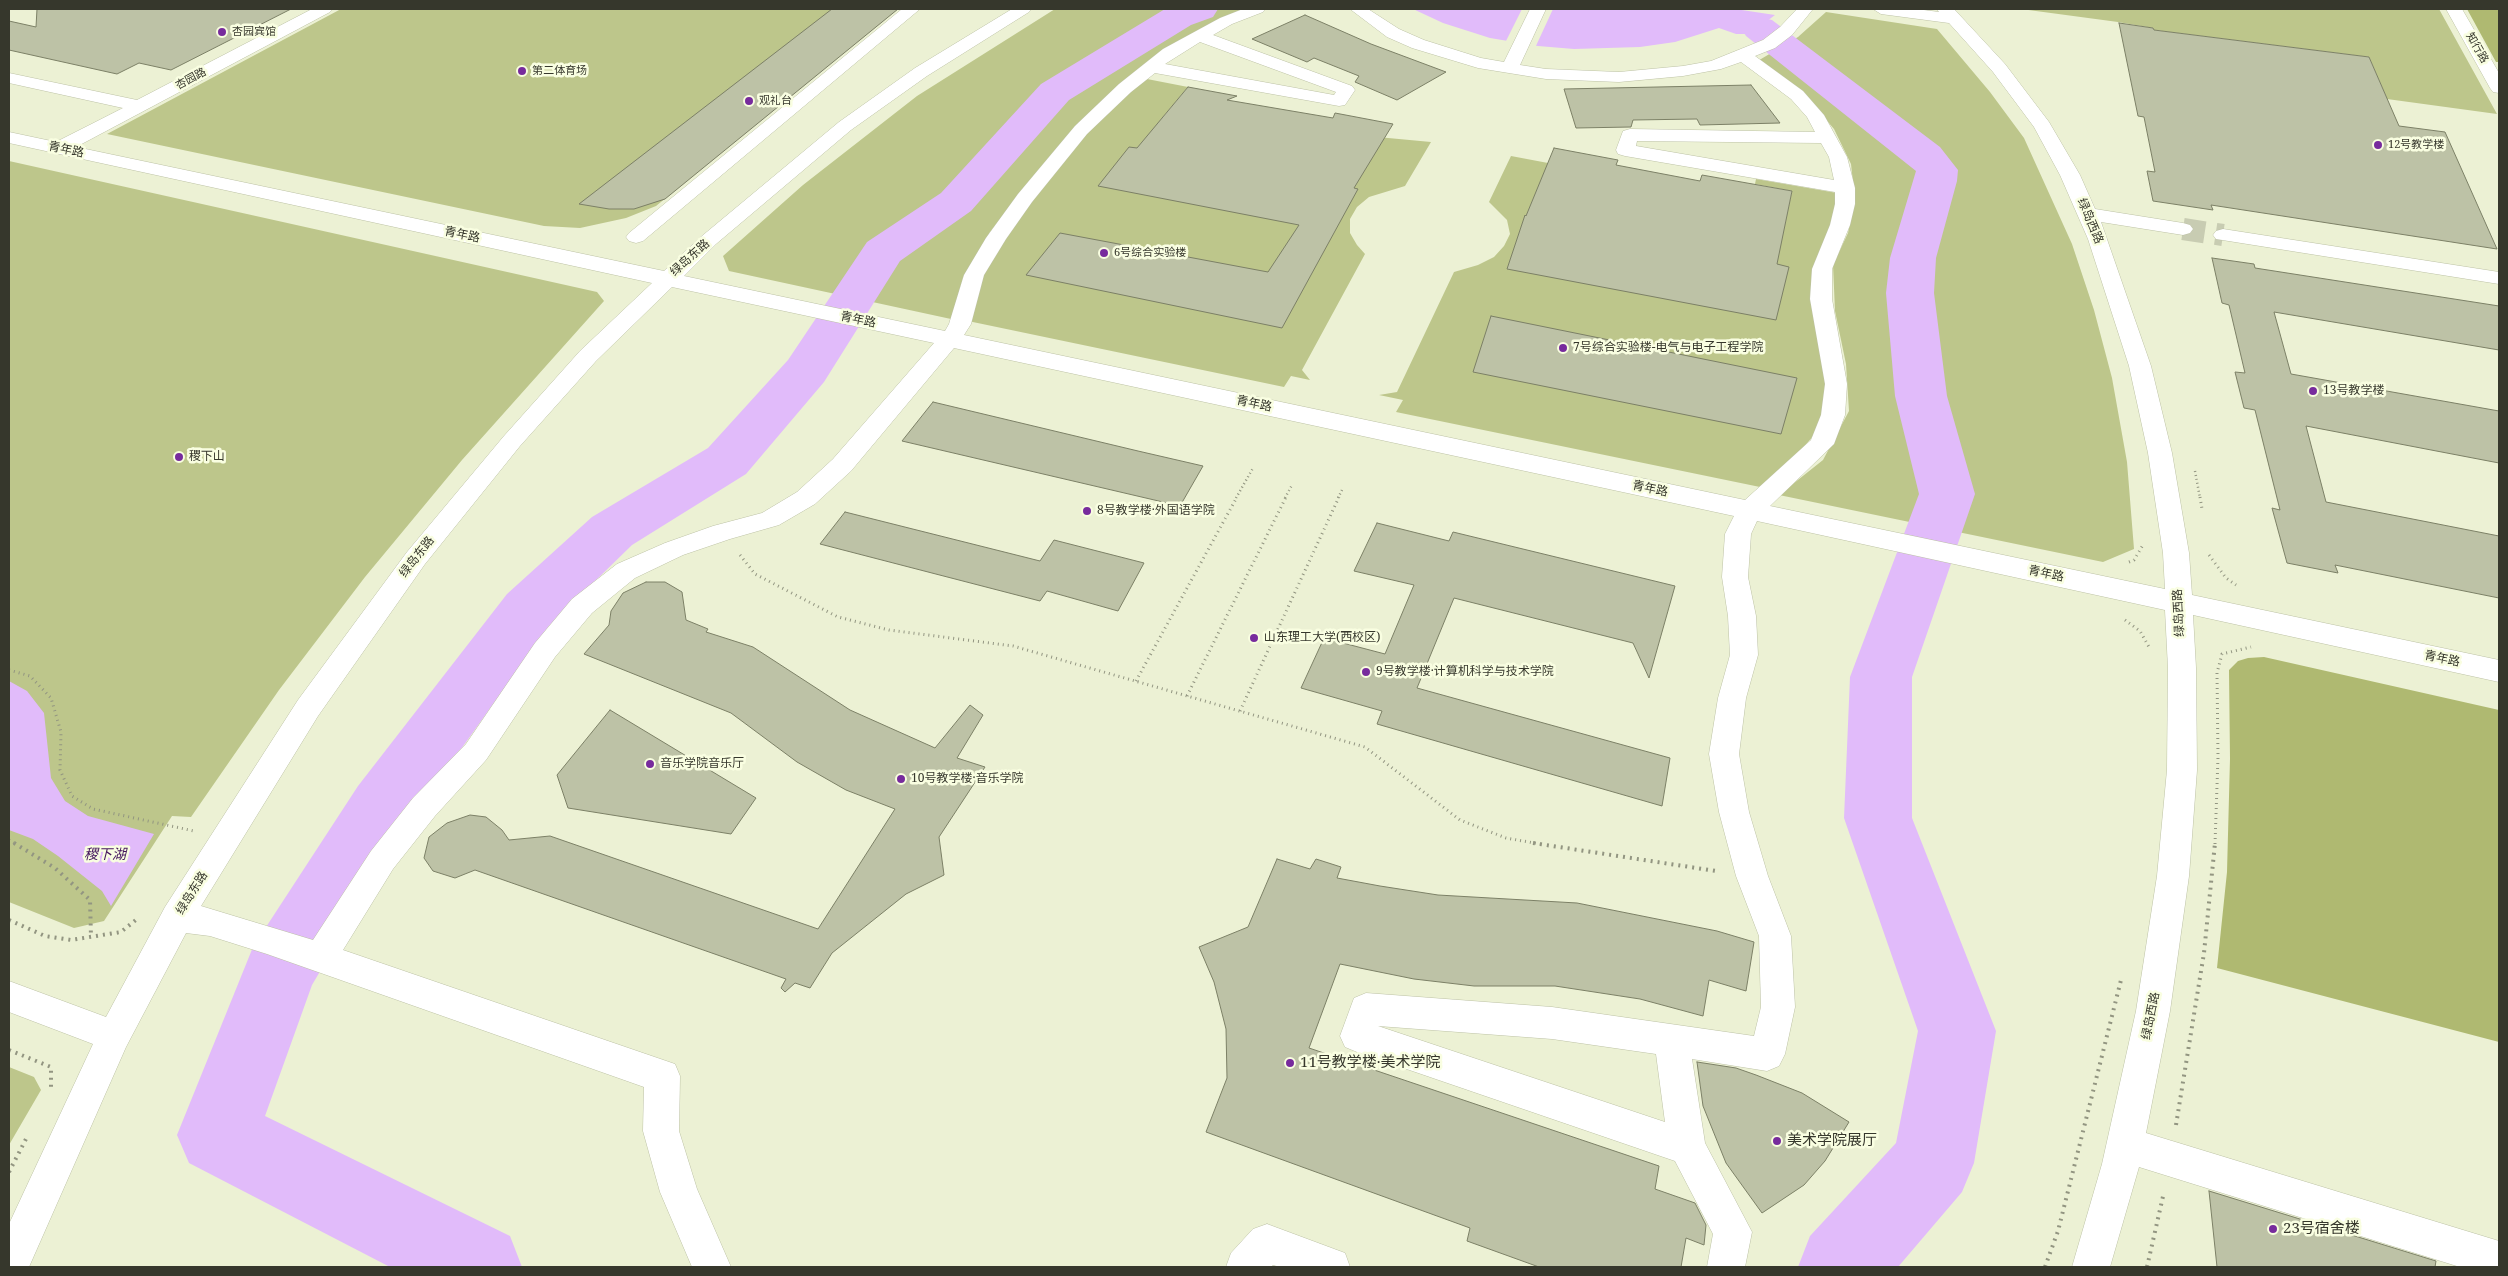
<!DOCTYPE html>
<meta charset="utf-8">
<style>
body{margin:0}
#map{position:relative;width:2508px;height:1276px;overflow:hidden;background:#ecf1d4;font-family:"Noto Serif",serif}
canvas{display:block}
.frame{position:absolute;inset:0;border:10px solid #36372c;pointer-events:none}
</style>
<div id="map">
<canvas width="2508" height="1276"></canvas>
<div class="frame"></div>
</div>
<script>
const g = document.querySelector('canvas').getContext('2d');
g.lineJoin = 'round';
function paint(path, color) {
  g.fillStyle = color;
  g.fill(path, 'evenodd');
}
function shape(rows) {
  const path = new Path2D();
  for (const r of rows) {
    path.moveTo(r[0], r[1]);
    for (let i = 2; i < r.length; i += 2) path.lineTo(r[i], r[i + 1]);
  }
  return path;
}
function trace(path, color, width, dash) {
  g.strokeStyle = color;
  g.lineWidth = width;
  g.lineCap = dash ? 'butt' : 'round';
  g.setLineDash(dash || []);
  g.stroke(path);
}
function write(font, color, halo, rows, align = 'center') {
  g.font = font + ' "Noto Serif","Noto Sans SC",serif';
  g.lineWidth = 5;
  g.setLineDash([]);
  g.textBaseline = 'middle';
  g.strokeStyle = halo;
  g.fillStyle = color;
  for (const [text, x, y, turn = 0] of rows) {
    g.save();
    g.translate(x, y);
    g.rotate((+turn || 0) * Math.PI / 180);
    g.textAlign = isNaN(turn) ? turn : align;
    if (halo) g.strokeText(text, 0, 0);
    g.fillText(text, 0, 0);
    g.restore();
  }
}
paint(shape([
 [341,9,898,9,656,206,626,218,580,228,544,226,107,134],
 [1055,9,1248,9,1218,21,1182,41,1027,185,990,232,963,278,951,319,729,271,723,256,803,185,917,96],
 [2021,9,2439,9,2497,114,2387,99,2369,57,2154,30,2153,28,2118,22],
 [1826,12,1937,29,1990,92,2024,138,2072,244,2094,310,2112,378,2127,462,2134,549,2103,562,1779,495,1823,460,1849,411,1846,364,1835,311,1833,265,1848,233,1855,200,1851,164,1834,129,1806,96,1756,62,1798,37],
 [1147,79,1188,87,1163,117,1431,142,1405,186,1369,197,1357,207,1350,219,1350,233,1357,245,1365,254,1302,370,1310,380,1291,376,1284,387,968,321,981,279,996,251,1057,165,1116,103],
 [1511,156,1548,163,1784,228,1792,191,1755,184,1756,179,1837,193,1834,218,1824,241,1829,388,1819,429,1798,454,1760,487,1396,412,1403,400,1379,395,1397,392,1454,272,1478,265,1494,257,1504,246,1510,234,1507,220,1489,202],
 [9,161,597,292,604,301,462,460,365,577,279,690,191,817,172,816,104,921,74,928,9,902],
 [9,1067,34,1077,41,1090,9,1145]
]), '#bdc68b');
paint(shape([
 [2467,9,2499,9,2499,62,2496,62],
 [2264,657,2499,710,2499,1042,2217,968,2227,872,2230,759,2229,670,2238,661,2248,658]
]), '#afb971');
paint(shape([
 [1413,9,1735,9,1775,15,1750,34,1736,34,1719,28,1675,42,1640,47,1574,49,1538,46,1490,38,1443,23],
 [9,681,27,691,44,713,51,778,65,801,88,816,154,834,111,906,102,891,58,856,33,839,9,830]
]), '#e1bbfa');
paint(shape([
 [1522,9,1553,9,1535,48,1505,43]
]), '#ecf1d4');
paint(shape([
 [1165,9,1218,9,1213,17,1191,25,1069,100,971,211,900,261,824,382,746,474,632,545,549,626,406,826,312,985,265,1116,510,1236,522,1267,390,1267,189,1163,177,1135,253,947,358,786,507,594,592,517,708,448,788,360,867,242,941,193,1041,84,1165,9],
 [1759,17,1772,20,1940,147,1958,170,1957,181,1936,258,1934,293,1947,396,1975,494,1912,677,1912,818,1996,1031,1974,1163,1962,1192,1898,1267,1798,1267,1810,1236,1896,1143,1918,1031,1844,818,1850,677,1919,494,1895,396,1886,293,1890,258,1916,171,1746,36,1741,28,1746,20,1759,17]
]), '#e1bbfa');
const building = shape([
 [37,9,291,9,171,70,139,63,117,74,9,50,9,21,36,27,37,9],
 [832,9,898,9,665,199,634,209,609,209,579,204,832,9],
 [1305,15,1371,44,1446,72,1397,100,1355,82,1359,76,1314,58,1307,62,1252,39,1305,15],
 [2119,23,2153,28,2154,30,2369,57,2399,126,2445,132,2497,249,2211,205,2213,210,2153,201,2147,171,2155,172,2144,117,2138,116,2119,23],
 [1751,85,1780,123,1700,125,1697,119,1633,120,1631,127,1576,128,1564,89,1751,85],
 [1188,87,1237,96,1227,100,1333,118,1335,113,1393,124,1354,188,1358,189,1282,328,1026,275,1060,233,1268,272,1299,225,1098,186,1129,147,1137,148,1188,87],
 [1554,148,1618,160,1616,165,1700,181,1702,175,1792,191,1777,264,1789,267,1776,320,1507,269,1525,215,1526,216,1554,148],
 [2212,258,2254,264,2255,268,2499,306,2499,350,2274,312,2291,374,2499,411,2499,463,2306,426,2326,502,2499,536,2499,598,2335,565,2338,573,2287,563,2272,508,2280,510,2255,410,2244,408,2235,372,2245,373,2229,305,2222,303,2212,258],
 [1491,316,1797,378,1781,434,1473,372,1491,316],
 [933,402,1138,451,1203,466,1180,506,902,441,933,402],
 [845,512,1040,561,1054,540,1144,563,1118,611,1047,591,1040,601,820,544,845,512],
 [1377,523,1449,541,1453,532,1675,586,1649,678,1633,643,1454,598,1417,688,1670,758,1662,806,1377,724,1382,711,1301,688,1324,638,1385,654,1414,585,1354,571,1377,523],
 [646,582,665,582,682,592,686,620,708,629,706,632,753,647,850,710,935,748,970,705,983,715,957,758,985,767,939,837,944,875,906,894,832,953,810,988,795,983,785,992,781,988,786,979,475,870,455,878,433,871,424,858,429,837,447,823,470,815,486,817,502,830,509,840,550,836,818,929,895,809,846,790,797,762,731,713,584,654,609,625,611,611,623,593,646,582],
 [610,710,756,798,731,834,568,808,557,775,610,710],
 [1277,859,1310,869,1316,859,1341,867,1337,878,1380,886,1438,895,1577,903,1717,931,1754,942,1746,991,1709,980,1703,1016,1640,999,1555,986,1474,986,1414,979,1340,964,1309,1048,1659,1166,1655,1189,1695,1203,1706,1225,1704,1245,1686,1238,1681,1267,1539,1267,1467,1241,1470,1228,1206,1132,1227,1078,1226,1029,1214,982,1199,947,1248,927,1277,859],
 [1697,1062,1736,1068,1756,1075,1802,1093,1849,1122,1825,1161,1804,1185,1762,1213,1726,1163,1703,1106,1697,1062],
 [2209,1191,2436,1261,2435,1267,2217,1267,2209,1191]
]);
paint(building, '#bdc2a6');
trace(building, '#7c8066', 1);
trace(shape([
 [2183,229,2223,235]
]), '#c8ccb2', 22, [22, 11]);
const minor = shape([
 [312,9,332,9,330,12,76,147,664,271,702,236,839,122,915,68,1012,9,1031,9,1029,12,927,76,851,130,716,244,684,276,945,331,949,324,964,275,986,238,1018,194,1075,126,1119,84,1163,49,1220,18,1243,9,1265,9,1263,12,1232,24,1213,35,1352,86,1355,90,1345,105,1339,106,1155,73,1131,92,1087,134,1032,202,1006,239,984,275,971,324,964,335,1745,500,1811,440,1821,415,1825,384,1810,299,1812,269,1830,225,1835,204,1835,192,1625,156,1618,154,1616,150,1623,131,1630,129,1815,132,1807,117,1791,99,1741,62,1721,69,1683,76,1619,82,1546,79,1478,68,1412,48,1387,37,1350,9,1368,9,1399,29,1424,40,1481,58,1504,62,1530,9,1546,9,1520,65,1546,69,1619,72,1683,66,1711,61,1763,40,1780,27,1797,9,1813,9,1792,35,1775,48,1755,56,1803,91,1824,115,1847,157,1855,188,1855,204,1850,225,1832,269,1832,299,1847,384,1845,415,1834,444,1770,506,2165,589,2163,553,2148,453,2129,366,2088,239,2060,175,2034,127,1993,72,1949,23,1881,14,1873,9,1916,9,1939,12,1937,9,1954,9,2005,64,2049,122,2080,175,2095,209,2183,223,2190,225,2193,229,2190,233,2183,235,2101,222,2151,366,2172,453,2189,553,2192,595,2499,660,2499,682,2193,615,2196,668,2197,770,2189,876,2170,1011,2146,1133,2499,1241,2499,1267,2460,1267,2139,1167,2110,1267,2072,1267,2102,1164,2136,1011,2157,876,2167,770,2168,668,2165,610,1757,521,1751,534,1748,577,1756,616,1758,655,1746,698,1739,754,1749,812,1768,876,1791,936,1795,1007,1785,1054,1779,1066,1767,1071,1692,1059,1705,1143,1752,1232,1745,1267,1707,1267,1713,1234,1675,1161,1357,1052,1345,1047,1340,1036,1354,998,1366,993,1552,1007,1754,1036,1761,1007,1759,936,1736,876,1719,812,1709,754,1718,698,1730,655,1728,616,1722,577,1725,534,1734,516,954,348,851,471,815,504,779,525,730,539,683,555,635,578,592,613,555,657,486,760,435,816,393,869,343,950,675,1064,680,1076,679,1131,697,1189,731,1267,692,1267,660,1192,643,1131,644,1087,267,954,210,936,186,933,126,1047,29,1267,9,1267,9,1224,93,1044,9,1012,9,981,106,1017,165,907,298,700,407,552,504,436,580,351,652,283,9,143,9,132,56,142,123,108,9,83,9,73,137,100,312,9],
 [1200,42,1336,92,1334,95,1165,64,1200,42],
 [1637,141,1821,143,1829,157,1834,180,1636,146,1637,141],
 [672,287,934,343,833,459,797,492,762,513,713,526,665,543,617,564,572,599,535,643,466,744,413,798,371,851,313,940,201,906,318,716,425,564,520,446,596,361,672,287],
 [1378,1026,1552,1039,1656,1054,1665,1122,1378,1026],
 [902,9,920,9,643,241,636,243,629,241,626,237,629,233,902,9],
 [2446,9,2462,9,2499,73,2499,93,2493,92,2490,88,2446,9],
 [2223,229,2499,272,2499,284,2216,239,2213,235,2216,231,2223,229],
 [1267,1224,1345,1253,1350,1267,1280,1267,1273,1265,1271,1267,1226,1267,1231,1253,1253,1229,1267,1224]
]);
trace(minor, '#bdc2a6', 1);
trace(shape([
 [2195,471,2200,498],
 [1236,498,1253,468],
 [1285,498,1292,485],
 [1338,498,1342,490]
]), '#929581', 2.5, [1, 3]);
trace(shape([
 [2200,497,2202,509],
 [740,555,755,574,838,617,889,630,1013,646,1365,747,1460,820,1506,838,1540,844],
 [2209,555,2226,578,2236,585],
 [2129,562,2134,560,2143,545],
 [2125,620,2140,631,2149,647],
 [9,670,30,676,51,698,61,732,60,770,72,796,93,809,194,831],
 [1136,681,1237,497],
 [1187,696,1286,497],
 [1240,711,1339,497],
 [9,840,16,844],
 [2215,844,2218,757,2217,673,2222,654,2251,647]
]), '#929581', 3, [1, 4]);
trace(shape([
 [14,843,55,868,90,900,91,937],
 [1533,843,1716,871],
 [9,920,45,936,71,940,121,932,137,919],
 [9,1050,51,1067,51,1089],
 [2176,1125,2204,953,2215,843],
 [9,1172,28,1135],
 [2045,1267,2058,1231,2121,980],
 [2147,1267,2164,1192]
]), '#929581', 4, [2, 5]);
paint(minor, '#fff');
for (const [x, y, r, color] of [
 [222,32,5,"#772b9d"],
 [522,71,5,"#772b9d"],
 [749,101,5,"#772b9d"],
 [2378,145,5,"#772b9d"],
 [1104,253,5,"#772b9d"],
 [1563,348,5,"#772b9d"],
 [2313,391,5,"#772b9d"],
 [179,457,5,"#772b9d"],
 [1087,511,5,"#772b9d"],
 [1254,638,5,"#772b9d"],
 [1366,672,5,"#772b9d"],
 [650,764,5,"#772b9d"],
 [901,779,5,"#772b9d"],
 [1290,1063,5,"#772b9d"],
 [1777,1141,5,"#772b9d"],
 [2273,1229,5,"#772b9d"]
]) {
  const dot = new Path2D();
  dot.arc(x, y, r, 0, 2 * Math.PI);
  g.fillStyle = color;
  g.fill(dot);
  trace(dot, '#f9fee1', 2);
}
write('11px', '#36372c', '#f9fee1', [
 ["杏园宾馆",232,32],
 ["第二体育场",532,71],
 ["观礼台",759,101],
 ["12号教学楼",2388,145],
 ["6号综合实验楼",1114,253]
], 'left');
write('11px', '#36372c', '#f9fee1', [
 ["知行路",2477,48,60],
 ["杏园路",191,79,-28]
]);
write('12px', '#36372c', '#f9fee1', [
 ["青年路",66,150,12],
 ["绿岛西路",2090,221,67],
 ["青年路",462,235,12],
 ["绿岛东路",690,258,-42],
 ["青年路",858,320,12],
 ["青年路",1254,404,12],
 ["青年路",1650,489,12],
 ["绿岛东路",417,557,-52],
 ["青年路",2046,574,12],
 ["绿岛西路",2179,613,-93],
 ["青年路",2442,659,12],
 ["绿岛东路",192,893,-58],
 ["绿岛西路",2151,1016,-79]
]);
write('12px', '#36372c', '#f9fee1', [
 ["7号综合实验楼-电气与电子工程学院",1573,348],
 ["13号教学楼",2323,391],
 ["稷下山",189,457],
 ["8号教学楼·外国语学院",1097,511],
 ["山东理工大学(西校区)",1264,638],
 ["9号教学楼·计算机科学与技术学院",1376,672],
 ["音乐学院音乐厅",660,764],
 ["10号教学楼·音乐学院",911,779]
], 'left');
write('italic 14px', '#43135c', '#f9fee1', [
 ["稷下湖",105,855]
]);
write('15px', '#36372c', '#f9fee1', [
 ["11号教学楼·美术学院",1300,1063],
 ["美术学院展厅",1787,1141],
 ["23号宿舍楼",2283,1229]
], 'left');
</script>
